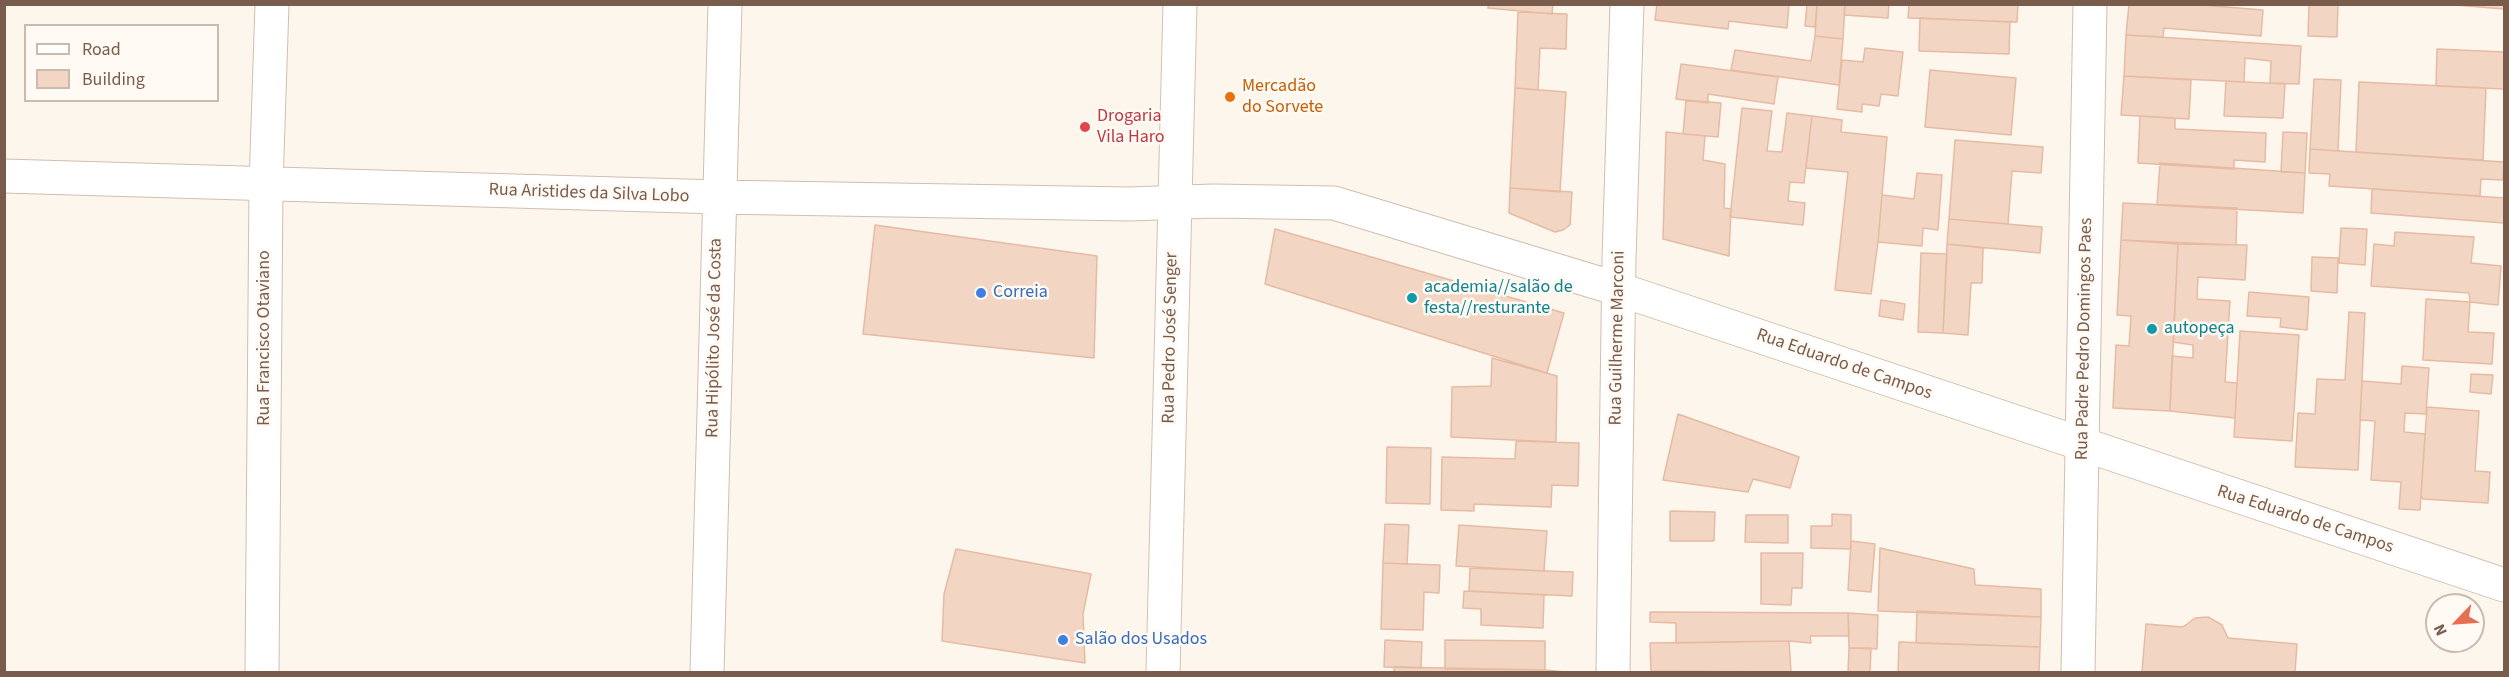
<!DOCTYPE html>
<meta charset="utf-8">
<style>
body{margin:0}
#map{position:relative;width:2509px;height:677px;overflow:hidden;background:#fdf6ec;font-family:"Source Sans 3",sans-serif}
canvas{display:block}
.frame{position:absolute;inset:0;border:6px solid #7a5c4d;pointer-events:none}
.legend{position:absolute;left:24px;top:24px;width:195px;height:78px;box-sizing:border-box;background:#fffaf3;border:2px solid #cabbb1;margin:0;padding:8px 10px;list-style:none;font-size:18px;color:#7a5c4d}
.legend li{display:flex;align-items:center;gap:12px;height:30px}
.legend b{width:30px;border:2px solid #cabbb1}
.north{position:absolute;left:2425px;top:593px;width:60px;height:60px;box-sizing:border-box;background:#fffaf3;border:2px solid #cabbb1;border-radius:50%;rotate:245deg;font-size:16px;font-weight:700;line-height:24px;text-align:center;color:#7a5c4d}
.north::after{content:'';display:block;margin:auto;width:21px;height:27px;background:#e76f51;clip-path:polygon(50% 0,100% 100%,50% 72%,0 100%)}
</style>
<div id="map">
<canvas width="2509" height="677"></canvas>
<div class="frame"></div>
<ul class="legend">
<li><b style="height:8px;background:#fff"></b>Road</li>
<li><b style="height:16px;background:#f3d5c3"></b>Building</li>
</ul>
<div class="north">N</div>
</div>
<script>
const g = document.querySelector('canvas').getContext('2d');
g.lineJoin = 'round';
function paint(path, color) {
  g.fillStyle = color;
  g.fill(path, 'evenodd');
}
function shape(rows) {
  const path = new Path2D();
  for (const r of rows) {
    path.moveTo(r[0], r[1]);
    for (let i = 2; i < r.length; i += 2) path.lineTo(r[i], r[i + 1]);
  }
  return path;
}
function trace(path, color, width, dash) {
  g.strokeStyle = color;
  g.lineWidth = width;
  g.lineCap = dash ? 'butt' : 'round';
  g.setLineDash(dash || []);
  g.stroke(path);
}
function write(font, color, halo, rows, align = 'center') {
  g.font = font + ' "Source Sans 3",sans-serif';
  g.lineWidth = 5;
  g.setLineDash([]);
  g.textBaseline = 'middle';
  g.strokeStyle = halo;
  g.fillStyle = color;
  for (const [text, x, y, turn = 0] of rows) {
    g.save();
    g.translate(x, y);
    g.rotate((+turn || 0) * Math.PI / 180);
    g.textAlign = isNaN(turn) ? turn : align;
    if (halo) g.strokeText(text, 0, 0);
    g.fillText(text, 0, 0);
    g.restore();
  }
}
const building = shape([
 [1488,4,1553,4,1552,14,1488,8,1488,4],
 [1657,4,1789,4,1787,28,1729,21,1728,29,1655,20,1657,4],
 [1807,4,1817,4,1815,27,1805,26,1807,4],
 [1817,4,1845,4,1843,39,1815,36,1817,4],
 [1845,4,1889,4,1888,18,1844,15,1845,4],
 [1909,4,2018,4,2017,22,1908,18,1909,4],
 [2129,4,2190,4,2263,10,2261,36,2164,28,2163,37,2126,35,2129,4],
 [2309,4,2338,4,2337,37,2308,36,2309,4],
 [2442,4,2504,4,2504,9,2442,4],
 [1518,12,1567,14,1566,49,1540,48,1538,90,1515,88,1518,12],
 [1920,18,2010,22,2009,54,1919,51,1920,18],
 [2126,35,2301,46,2299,84,2270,83,2271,61,2245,58,2244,82,2124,76,2126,35],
 [1815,36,1843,39,1839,85,1731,70,1735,50,1811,61,1815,36],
 [1865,48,1903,52,1898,96,1881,94,1879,106,1862,104,1862,112,1837,109,1842,60,1863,62,1865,48],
 [2437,49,2504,52,2504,89,2436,86,2437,49],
 [1681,64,1778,77,1774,104,1708,94,1708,103,1676,99,1681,64],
 [1930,70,2016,78,2011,135,1925,127,1930,70],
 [2124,76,2191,80,2189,119,2121,115,2124,76],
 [2314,79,2341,80,2338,151,2310,149,2314,79],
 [2226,81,2285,84,2283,118,2224,116,2226,81],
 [2359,82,2486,88,2483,160,2356,152,2359,82],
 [1515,88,1566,92,1560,192,1510,188,1515,88],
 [1686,100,1721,103,1718,137,1683,134,1686,100],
 [1742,108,1772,111,1767,151,1782,152,1787,113,1812,116,1804,183,1790,182,1788,201,1805,203,1803,225,1730,217,1742,108],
 [1812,116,1842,120,1841,132,1887,137,1878,242,1871,294,1835,290,1848,172,1806,168,1812,116],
 [2140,116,2175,118,2175,129,2266,133,2265,162,2234,160,2234,169,2138,163,2140,116],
 [1666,132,1705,136,1703,160,1725,164,1724,208,1731,209,1729,256,1663,239,1666,132],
 [2283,132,2307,133,2305,173,2281,172,2283,132],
 [1955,140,2043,147,2041,173,2012,171,2008,224,1949,219,1955,140],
 [2310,149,2504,162,2503,180,2481,179,2480,196,2329,186,2330,174,2309,173,2310,149],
 [2160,163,2305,173,2303,213,2157,205,2160,163],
 [1917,173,1942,175,1938,230,1923,228,1922,246,1878,242,1882,195,1914,199,1917,173],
 [1510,188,1572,192,1570,225,1563,230,1555,232,1509,213,1510,188],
 [2372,189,2504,198,2504,223,2371,213,2372,189],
 [2123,203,2237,208,2236,245,2121,240,2123,203],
 [1949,219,2042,227,2040,253,1947,244,1949,219],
 [875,225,1097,256,1094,358,863,334,875,225],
 [2341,228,2367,229,2365,265,2339,263,2341,228],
 [1275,229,1564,313,1547,373,1265,284,1275,229],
 [2395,232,2474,237,2471,263,2501,266,2498,305,2470,302,2469,293,2371,286,2374,244,2394,246,2395,232],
 [2121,240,2178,244,2170,411,2113,408,2116,345,2129,346,2131,316,2117,315,2121,240],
 [1947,244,1983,248,1982,283,1971,283,1968,335,1943,333,1947,244],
 [2178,244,2247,245,2245,280,2198,277,2197,299,2230,301,2225,382,2237,383,2235,418,2170,411,2172,356,2193,358,2193,345,2173,342,2178,244],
 [1921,253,1947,254,1943,333,1918,332,1921,253],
 [2312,257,2338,258,2337,293,2311,291,2312,257],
 [2249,292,2309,297,2307,330,2280,327,2281,318,2247,316,2249,292],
 [2426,299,2470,302,2468,332,2494,333,2492,364,2423,360,2426,299],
 [1881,300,1905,304,1903,320,1879,316,1881,300],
 [2349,312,2365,313,2358,470,2295,467,2298,413,2315,414,2317,379,2345,380,2349,312],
 [2240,331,2299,335,2292,441,2234,437,2240,331],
 [1492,358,1557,376,1556,442,1451,437,1452,387,1491,386,1492,358],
 [2402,366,2429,368,2426,414,2405,413,2404,432,2425,434,2420,510,2399,509,2401,482,2371,480,2375,421,2360,420,2362,381,2401,384,2402,366],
 [2471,374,2493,375,2491,394,2470,392,2471,374],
 [2427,407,2479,411,2475,471,2490,472,2488,503,2423,499,2421,496,2427,407],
 [1678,414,1799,457,1790,488,1753,479,1748,492,1663,480,1678,414],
 [1516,441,1579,443,1578,486,1552,485,1551,507,1474,504,1474,511,1441,510,1442,457,1515,459,1516,441],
 [1387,447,1431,448,1430,504,1386,503,1387,447],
 [1670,511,1715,512,1714,541,1670,541,1670,511],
 [1832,514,1851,515,1851,549,1811,548,1811,526,1832,526,1832,514],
 [1746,515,1788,515,1788,543,1745,542,1746,515],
 [1385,524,1409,525,1407,564,1383,563,1385,524],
 [1459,525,1547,531,1544,571,1456,566,1459,525],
 [1851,541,1875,544,1871,592,1848,590,1851,541],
 [1880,548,1974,569,1975,585,2041,589,2041,617,1878,611,1880,548],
 [956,549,1091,574,1083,614,1085,663,942,641,944,594,956,549],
 [1761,553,1803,553,1802,588,1792,588,1791,605,1761,604,1761,553],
 [1383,563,1440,565,1439,593,1424,592,1423,630,1381,629,1383,563],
 [1470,568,1573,572,1572,596,1469,591,1470,568],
 [1464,591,1544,595,1543,628,1481,625,1481,609,1463,608,1464,591],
 [1917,611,2041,617,2040,647,1916,643,1917,611],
 [1650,612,1848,613,1849,636,1810,636,1811,643,1789,641,1676,643,1676,623,1650,622,1650,612],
 [1848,613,1878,615,1877,649,1849,648,1848,613],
 [2208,617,2222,625,2228,638,2297,644,2295,672,2142,672,2146,624,2183,627,2195,618,2208,617],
 [1385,640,1422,642,1421,668,1384,667,1385,640],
 [1445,640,1545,641,1545,670,1445,669,1445,640],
 [1789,641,1791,672,1651,671,1650,643,1789,641],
 [1899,642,2040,647,2039,672,1898,672,1899,642],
 [1849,648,1871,648,1870,672,1848,672,1849,648],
 [1394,667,1545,670,1565,672,1394,672,1394,667]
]);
paint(building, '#f3d5c3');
trace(building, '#e6bba3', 1.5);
const minor = shape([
 [4,176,719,197,1129,204,1213,201,1334,203,1618,289,2504,585],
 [262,672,266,185,272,4],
 [707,672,725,4],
 [1613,672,1619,259,1627,4],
 [2078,672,2090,4]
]);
const secondary = shape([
 [1163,672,1180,4]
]);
trace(minor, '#d1beb0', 35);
trace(secondary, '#d6c0b0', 35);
trace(minor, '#fff', 33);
trace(secondary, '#fff', 33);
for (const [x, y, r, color] of [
 [1230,97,6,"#e8710a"],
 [1085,127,6,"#e0444e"],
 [981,293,6,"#3f7fe0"],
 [1412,298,6,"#0f9aa8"],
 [2152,329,6,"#0f9aa8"],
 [1063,640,6,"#3f7fe0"]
]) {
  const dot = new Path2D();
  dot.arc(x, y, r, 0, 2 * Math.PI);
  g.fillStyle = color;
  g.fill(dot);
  trace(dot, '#fffaf3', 2);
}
write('18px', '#c56008', '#fffaf3', [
 ["Mercadão",1242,87],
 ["do Sorvete",1242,108]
], 'left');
write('18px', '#be3a42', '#fffaf3', [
 ["Drogaria",1097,117],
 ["Vila Haro",1097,138]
], 'left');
write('18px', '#7a5c4d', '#fffaf3', [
 ["Rua Aristides da Silva Lobo",589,194,2],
 ["Rua Francisco Otaviano",265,338,-90],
 ["Rua Hipólito José da Costa",715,338,-89],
 ["Rua Pedro José Senger",1171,338,-89],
 ["Rua Guilherme Marconi",1618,338,-89],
 ["Rua Padre Pedro Domingos Paes",2085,339,-89],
 ["Rua Eduardo de Campos",1844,365,19],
 ["Rua Eduardo de Campos",2305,520,18]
]);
write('18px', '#0d838f', '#fffaf3', [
 ["academia//salão de",1424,288],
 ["festa//resturante",1424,309],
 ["autopeça",2164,329]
], 'left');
write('18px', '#366cbe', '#fffaf3', [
 ["Correia",993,293],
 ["Salão dos Usados",1075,640]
], 'left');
</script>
